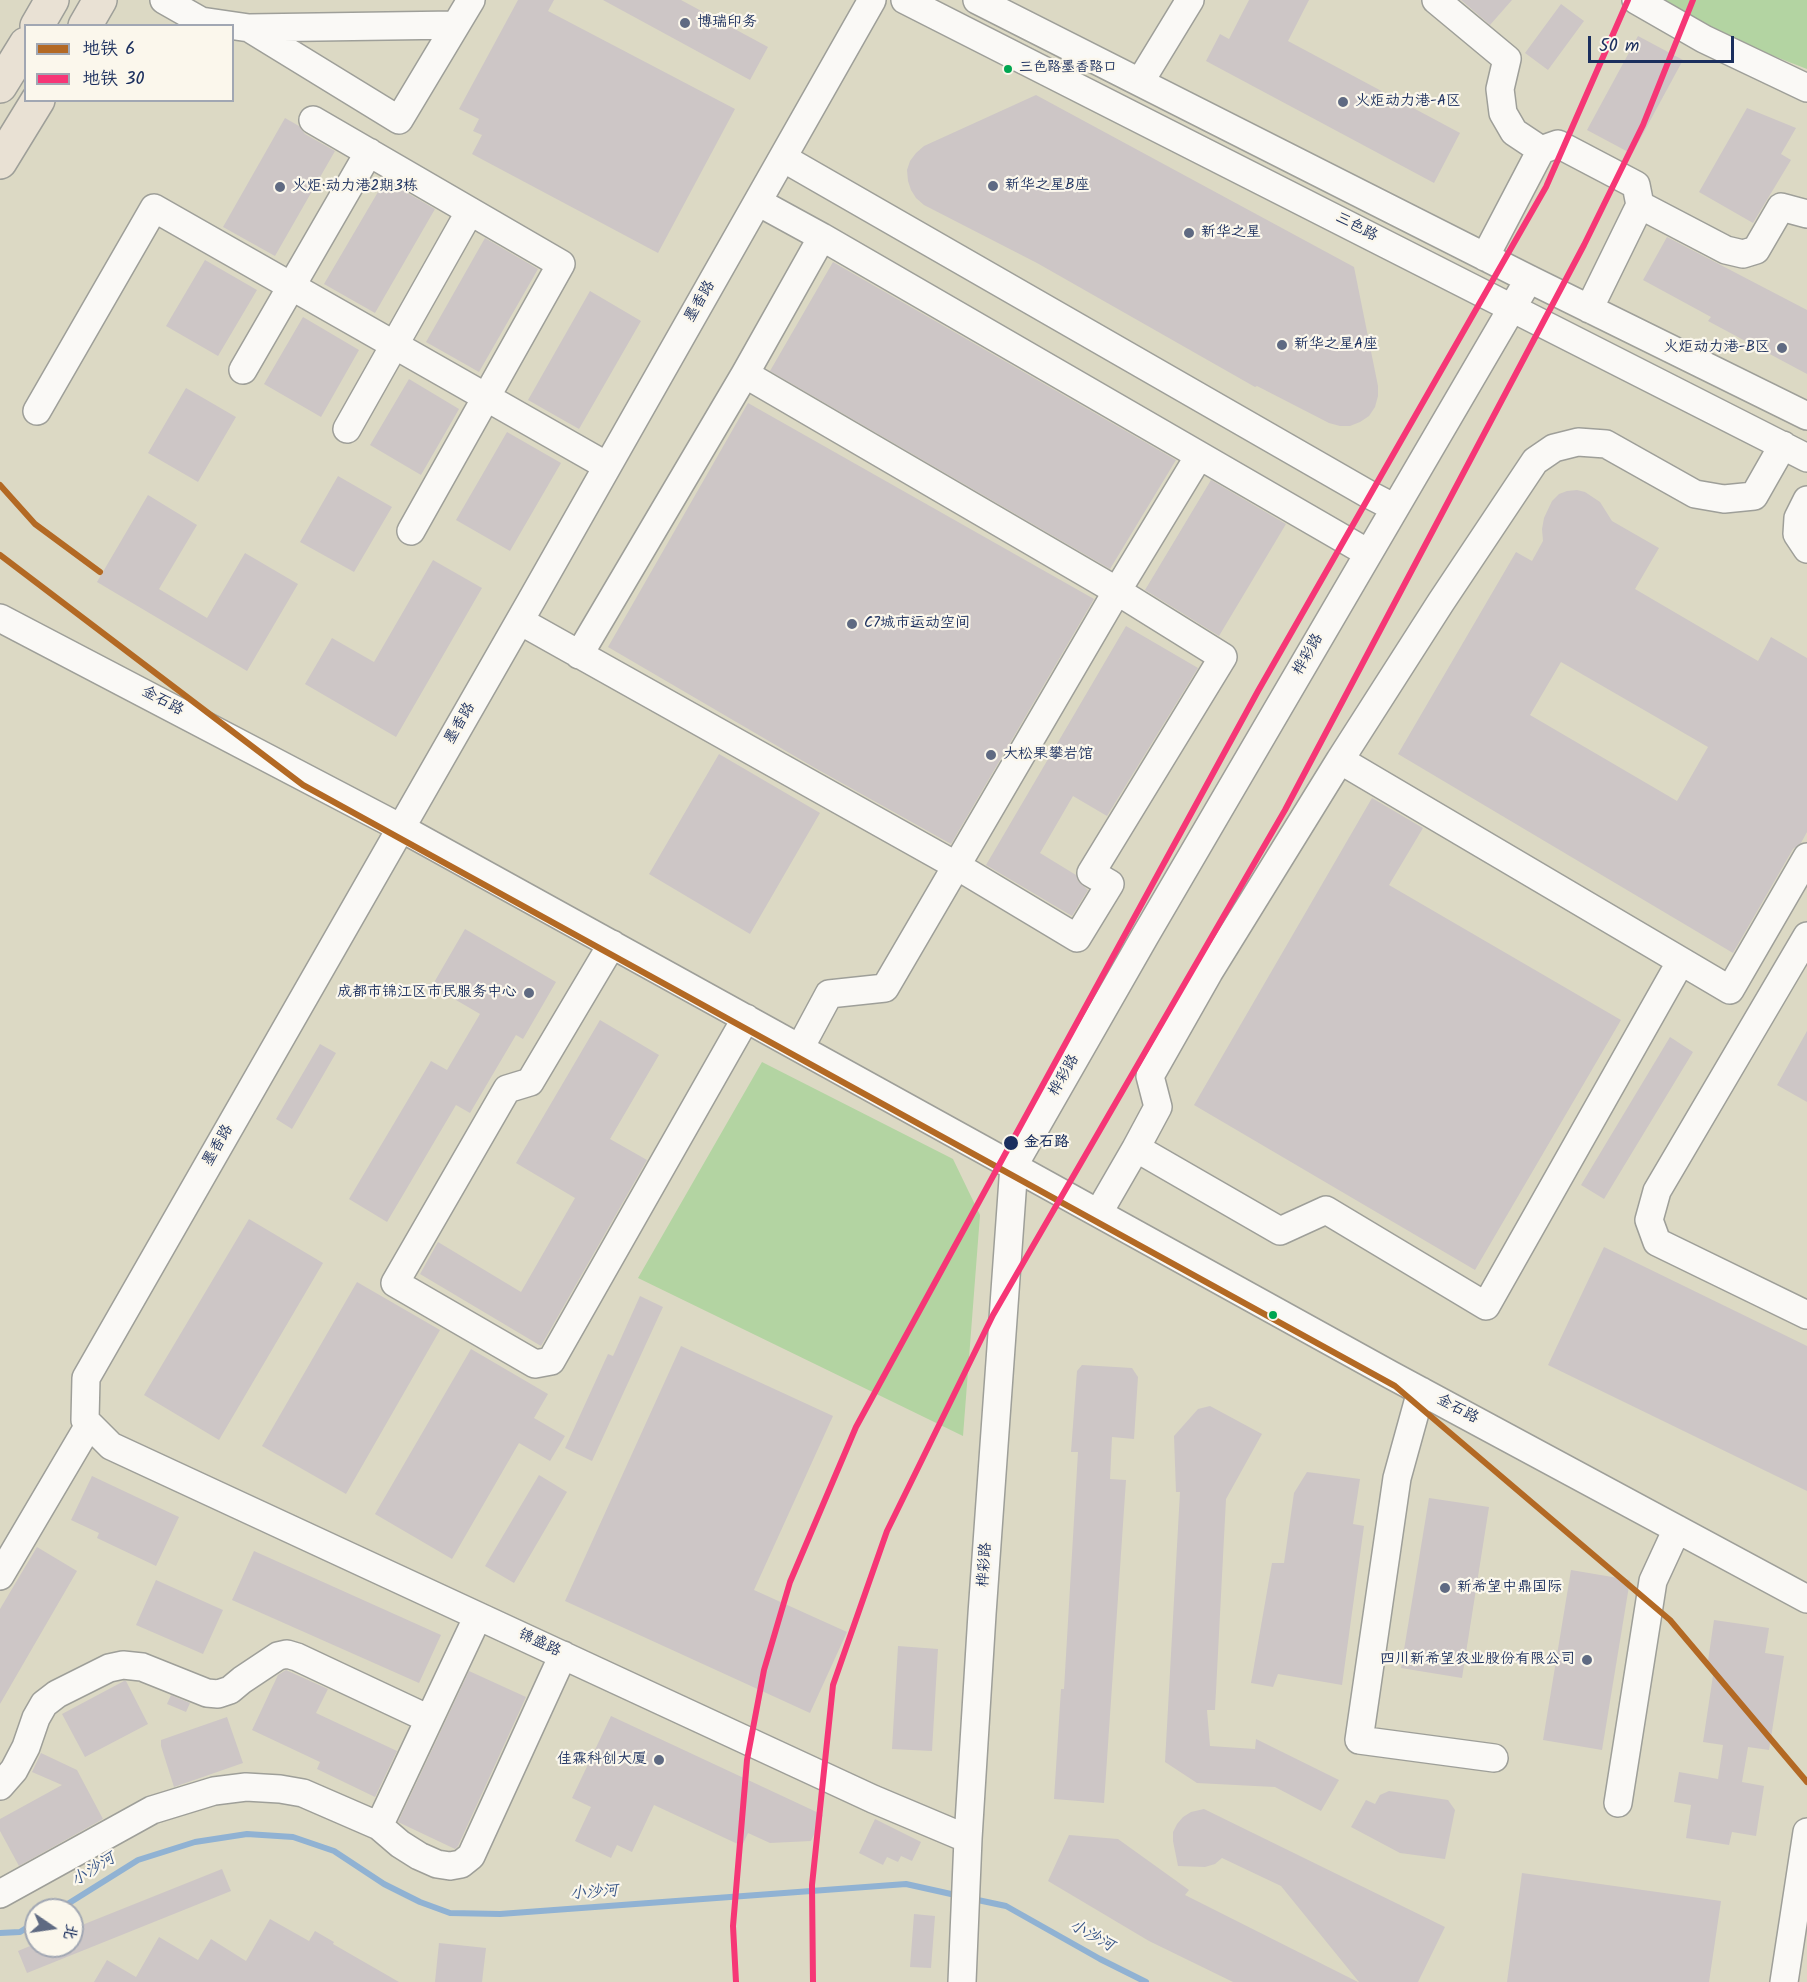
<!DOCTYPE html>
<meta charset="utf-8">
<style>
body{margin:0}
#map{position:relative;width:1807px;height:1982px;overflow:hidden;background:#dcd9c4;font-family:Kalam,"LXGW WenKai TC",sans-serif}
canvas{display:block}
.legend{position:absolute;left:24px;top:24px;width:210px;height:78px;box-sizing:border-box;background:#fbf7ec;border:2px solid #a1a7b3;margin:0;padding:8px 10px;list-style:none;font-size:18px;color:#1b2f5e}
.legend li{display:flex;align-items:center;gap:12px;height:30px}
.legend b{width:30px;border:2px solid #a1a7b3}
.north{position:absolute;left:24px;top:1898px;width:60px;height:60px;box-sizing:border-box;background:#fbf7ec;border:2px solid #a1a7b3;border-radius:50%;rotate:103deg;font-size:16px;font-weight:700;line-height:24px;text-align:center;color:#1b2f5e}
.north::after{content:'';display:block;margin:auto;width:21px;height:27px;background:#5f6a82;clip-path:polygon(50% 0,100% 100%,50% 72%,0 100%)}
.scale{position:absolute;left:1588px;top:36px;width:146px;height:27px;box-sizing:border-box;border:3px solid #1b2f5e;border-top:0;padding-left:8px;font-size:18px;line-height:21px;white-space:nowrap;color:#1b2f5e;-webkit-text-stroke:4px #fbf7ec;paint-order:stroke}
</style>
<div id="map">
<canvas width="1807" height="1982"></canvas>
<ul class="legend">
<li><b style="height:8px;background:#b36924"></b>地铁 6</li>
<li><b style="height:8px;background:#f63676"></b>地铁 30</li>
</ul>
<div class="north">北</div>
<div class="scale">50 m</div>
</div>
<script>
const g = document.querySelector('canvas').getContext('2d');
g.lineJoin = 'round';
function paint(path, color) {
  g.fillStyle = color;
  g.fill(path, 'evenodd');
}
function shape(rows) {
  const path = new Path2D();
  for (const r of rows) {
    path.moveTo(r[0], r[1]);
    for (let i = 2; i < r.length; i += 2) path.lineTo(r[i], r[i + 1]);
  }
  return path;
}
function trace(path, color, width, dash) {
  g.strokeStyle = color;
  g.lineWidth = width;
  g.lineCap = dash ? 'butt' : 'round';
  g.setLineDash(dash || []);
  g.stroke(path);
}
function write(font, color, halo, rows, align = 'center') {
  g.font = font + ' Kalam,"LXGW WenKai TC",sans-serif';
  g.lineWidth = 4.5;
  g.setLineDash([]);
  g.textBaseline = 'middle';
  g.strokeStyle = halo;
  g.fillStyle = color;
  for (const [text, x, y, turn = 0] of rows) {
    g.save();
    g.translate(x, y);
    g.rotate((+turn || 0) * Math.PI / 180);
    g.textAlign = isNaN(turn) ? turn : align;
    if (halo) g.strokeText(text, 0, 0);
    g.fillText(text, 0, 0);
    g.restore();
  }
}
paint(shape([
 [1658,0,1807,0,1807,69,1735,41],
 [762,1062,953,1159,980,1215,963,1436,638,1278]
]), '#b3d4a2');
trace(shape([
 [973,1899,1006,1906,1100,1959,1146,1982],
 [58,1910,138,1860,195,1842,247,1834,293,1837,334,1851,384,1884,420,1902,450,1913,500,1914,906,1884,960,1896],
 [0,1933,20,1932,36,1922]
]), '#90b2d3', 6);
paint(shape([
 [518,0,554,0,548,11,735,109,658,253,472,154,482,135,473,131,479,119,459,109],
 [603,0,681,0,768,47,750,80],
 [1249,0,1309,0,1288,41,1460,133,1434,183,1206,61,1220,34,1229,39],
 [1461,0,1512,0,1490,25],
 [1561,4,1584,21,1548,70,1525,53],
 [1638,36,1683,60,1632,154,1587,130],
 [1036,95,1354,267,1378,386,1378,396,1375,407,1369,416,1360,422,1350,426,1340,426,1329,423,1257,386,1255,387,1037,263,924,205,916,198,911,190,908,181,907,170,910,161,916,153,924,146],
 [1747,108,1796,128,1781,154,1791,160,1753,223,1699,192],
 [285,118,299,126,305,134,335,151,275,256,223,227],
 [385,180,435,209,375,313,324,284],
 [1667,237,1807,310,1807,374,1708,321,1711,317,1643,280],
 [485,238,538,269,479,372,426,342],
 [205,260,257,290,218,356,166,326],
 [833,262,1176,460,1110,569,770,371],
 [590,291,641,321,579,429,528,400],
 [303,317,359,350,321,417,264,384],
 [409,379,459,409,421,475,370,445],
 [186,388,236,417,198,482,148,453],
 [748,403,1094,599,951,844,815,768,608,647],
 [507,432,561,463,510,551,456,520],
 [338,476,392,507,354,572,300,542],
 [1211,480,1286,524,1219,636,1145,590],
 [1577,490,1585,492,1600,502,1612,521,1659,548,1635,589,1758,661,1771,637,1807,658,1807,832,1801,843,1793,849,1733,953,1398,754,1516,552,1532,561,1543,541,1542,529,1544,518,1552,501,1559,494,1567,491],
 [1561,662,1708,747,1677,801,1530,715],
 [148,495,197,525,159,589,207,618,245,553,298,584,247,671,97,582],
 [433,560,482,588,396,737,305,684,332,638,374,662],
 [1126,626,1198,668,1107,816,1073,796,1040,853,1076,875,1078,881,1088,890,1072,916,986,865],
 [719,754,820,813,750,934,649,874],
 [1372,798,1423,828,1389,885,1621,1020,1475,1270,1194,1105],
 [465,929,556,982,523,1039,516,1035,470,1113,456,1105,387,1222,349,1199,431,1061,447,1070,480,1014,432,986],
 [600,1020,659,1055,610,1139,647,1160,541,1346,420,1274,438,1242,521,1292,575,1198,516,1163],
 [1807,1031,1807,1102,1777,1085],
 [1670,1037,1693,1052,1604,1199,1581,1185],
 [320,1044,336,1053,292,1129,276,1119],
 [249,1219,323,1263,219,1440,144,1395],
 [1604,1247,1807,1346,1807,1491,1548,1365],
 [357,1282,440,1330,346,1494,262,1446],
 [640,1296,663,1307,592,1461,565,1448,608,1354,613,1356],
 [681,1346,833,1416,754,1590,847,1632,810,1713,565,1601],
 [471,1349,548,1394,534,1418,565,1436,550,1461,519,1443,452,1559,375,1514],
 [1082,1365,1132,1368,1138,1377,1134,1439,1112,1437,1110,1479,1126,1480,1104,1803,1054,1799,1061,1689,1064,1689,1078,1452,1071,1452,1077,1371],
 [1210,1406,1262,1434,1226,1499,1215,1710,1207,1710,1210,1746,1255,1749,1256,1739,1339,1780,1321,1811,1275,1787,1197,1783,1165,1762,1180,1492,1176,1492,1174,1436,1198,1409],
 [1307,1472,1360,1479,1353,1524,1364,1526,1342,1685,1278,1674,1273,1687,1251,1683,1272,1563,1284,1563,1294,1493],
 [539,1475,567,1492,514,1583,485,1566],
 [92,1476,179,1517,156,1566,97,1538,99,1533,71,1520],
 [1429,1498,1489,1507,1462,1678,1401,1668],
 [37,1547,77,1571,0,1704,0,1609],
 [254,1551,441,1635,419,1683,232,1600],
 [1571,1570,1630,1580,1602,1750,1543,1740],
 [156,1580,223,1610,203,1654,136,1625],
 [1714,1620,1769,1628,1765,1653,1784,1656,1769,1750,1748,1747,1742,1782,1764,1786,1756,1836,1732,1832,1729,1845,1686,1838,1691,1805,1674,1802,1679,1772,1718,1779,1723,1745,1703,1742,1714,1669,1707,1668],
 [898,1646,938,1649,932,1751,892,1749],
 [286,1670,328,1689,316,1713,397,1751,375,1797,317,1769,320,1762,252,1730,278,1675],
 [469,1671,526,1697,458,1846,455,1849,398,1822],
 [124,1681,126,1681,148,1724,85,1757,62,1714],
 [171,1695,190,1703,186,1712,167,1704],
 [611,1716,823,1815,811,1841,770,1843,748,1833,742,1846,654,1805,632,1852,617,1845,611,1858,575,1841,591,1807,572,1798],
 [227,1717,243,1763,174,1787,161,1746,161,1740],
 [41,1753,77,1770,103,1819,19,1866,0,1831,0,1819,62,1785,32,1772],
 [1389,1791,1448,1800,1455,1810,1445,1859,1400,1853,1351,1827,1366,1800,1375,1804,1380,1795],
 [1204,1809,1445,1927,1418,1982,1359,1982,1281,1886,1222,1858,1215,1864,1205,1867,1178,1866,1173,1841,1173,1832,1177,1824,1183,1817,1191,1812],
 [875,1819,921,1842,912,1861,901,1856,898,1862,887,1857,883,1865,859,1853],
 [1069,1835,1118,1839,1189,1890,1185,1895,1358,1982,1233,1982,1149,1941,1048,1881],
 [222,1869,231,1891,27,1973,18,1951,30,1946,72,1946,72,1929],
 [1522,1873,1721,1901,1709,1982,1507,1982],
 [914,1914,935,1916,931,1968,910,1967],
 [270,1919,309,1941,315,1931,334,1942,333,1944,399,1982,94,1982,107,1960,136,1977,159,1937,198,1960,211,1939,246,1961],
 [439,1943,486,1948,482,1982,435,1982]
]), '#cdc6c6');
const minor = shape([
 [164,0,201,21,249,28,399,120,471,0],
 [872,0,531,601,86,1378,85,1420,111,1446,873,1799,968,1839],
 [905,0,1807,458],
 [977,0,1529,279,1807,416],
 [1436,0,1507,59,1500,89,1503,113,1514,132,1541,150,1558,144,1636,185,1640,205,1726,250,1743,254,1756,250,1781,207,1807,214],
 [1636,0,1704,39,1807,88],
 [249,28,456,25],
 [1140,82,1190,0],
 [313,120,561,264,411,531],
 [783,158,1368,494,1395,508],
 [758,202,822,237,1368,553],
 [1485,257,1541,150],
 [1589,309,1640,205],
 [243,370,369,152],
 [37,411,154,208,607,466],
 [347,429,470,211],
 [1783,445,1754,496,1724,499,1695,494,1606,444,1578,442,1554,448,1535,461,1441,602,1340,760,1730,990,1807,857],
 [1807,500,1798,518,1797,534,1807,549],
 [0,618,401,828,1391,1375,1807,1599],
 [520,621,957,866,1077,938,1110,884,1091,873,1223,657,1117,591,745,374],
 [579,655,745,374,822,237],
 [1340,760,1209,972,1150,1076,1158,1107,1136,1148,1280,1231,1326,1210,1486,1306,1681,961],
 [1807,936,1657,1191,1649,1220,1657,1242,1807,1315],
 [612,944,530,1082,507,1089,395,1283,535,1364,551,1361,746,1018],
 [800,1048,829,994,885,988,1117,591,1199,456],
 [1099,1212,1136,1148],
 [1421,1391,1397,1478,1359,1740,1494,1758],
 [0,1576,89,1425],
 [0,1786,14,1770,26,1747,36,1718,44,1704,57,1694,109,1668,123,1665,142,1667,207,1693,218,1694,230,1690,242,1680,278,1656,287,1654,297,1657,429,1719],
 [1618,1803,1653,1581,1677,1529],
 [379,1826,400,1844,419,1856,437,1864,450,1866,461,1864,471,1856,563,1655],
 [0,1894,152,1810,214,1791,246,1787,280,1789,303,1793,379,1826,478,1616],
 [962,1982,968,1839,982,1614,1014,1165,1145,936,1529,279],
 [1784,1982,1807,1832]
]);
const major = shape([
 [37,26,52,0],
 [85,26,100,0],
 [0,86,26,44],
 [0,162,38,100]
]);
trace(minor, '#9e9f99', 30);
trace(major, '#9e9f99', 36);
trace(minor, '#faf9f6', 27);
trace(major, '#e9e1d4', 33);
trace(shape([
 [0,485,35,524,100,572],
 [0,555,303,785,1395,1386,1670,1620,1807,1782]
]), '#b36924', 6);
trace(shape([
 [736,1982,733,1926,747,1760,764,1670,790,1582,856,1427,1258,691,1546,187,1628,0],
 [813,1982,812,1885,833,1685,887,1531,993,1315,1285,810,1584,245,1643,125,1693,0]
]), '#f63676', 6);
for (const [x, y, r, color] of [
 [685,23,6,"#5f6a82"],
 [1008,69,5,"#00a651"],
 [1343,102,6,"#5f6a82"],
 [993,186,6,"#5f6a82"],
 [280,187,6,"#5f6a82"],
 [1189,233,6,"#5f6a82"],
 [1282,345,6,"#5f6a82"],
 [1782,348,6,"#5f6a82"],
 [852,624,6,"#5f6a82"],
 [991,755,6,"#5f6a82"],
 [529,993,6,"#5f6a82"],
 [1011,1143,8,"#1b2f5e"],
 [1273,1315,5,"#00a651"],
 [1445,1588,6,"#5f6a82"],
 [1587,1660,6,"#5f6a82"],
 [659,1760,6,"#5f6a82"]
]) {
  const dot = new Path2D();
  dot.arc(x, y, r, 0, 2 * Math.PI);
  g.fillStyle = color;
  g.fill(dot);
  trace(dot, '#fbf7ec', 2);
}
write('14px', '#1b2f5e', '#fbf7ec', [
 ["三色路墨香路口",1019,69]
], 'left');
write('15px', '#1b2f5e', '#fbf7ec', [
 ["博瑞印务",697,23],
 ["火炬动力港-A区",1355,102],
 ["新华之星B座",1005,186],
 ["火炬·动力港2期3栋",292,187],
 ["新华之星",1201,233],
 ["新华之星A座",1294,345],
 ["火炬动力港-B区",1770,348,"right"],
 ["C7城市运动空间",864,624],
 ["大松果攀岩馆",1003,755],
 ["成都市锦江区市民服务中心",517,993,"right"],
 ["新希望中鼎国际",1457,1588],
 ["四川新希望农业股份有限公司",1575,1660,"right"],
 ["佳霖科创大厦",647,1760,"right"]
], 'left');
write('15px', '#1b2f5e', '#fbf7ec', [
 ["三色路",1356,228,27],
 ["墨香路",701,302,-60],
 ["桦彩路",1309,655,-60],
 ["金石路",162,702,28],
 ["墨香路",461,724,-60],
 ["桦彩路",1065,1076,-60],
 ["墨香路",219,1146,-60],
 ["金石路",1457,1410,28],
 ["桦彩路",986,1565,-86],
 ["锦盛路",539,1644,25]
]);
write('bold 15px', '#1b2f5e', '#fbf7ec', [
 ["金石路",1024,1143]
], 'left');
write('italic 16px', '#395789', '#fbf7ec', [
 ["小沙河",94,1871,-32],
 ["小沙河",594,1894,-4],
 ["小沙河",1091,1937,29]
]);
</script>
